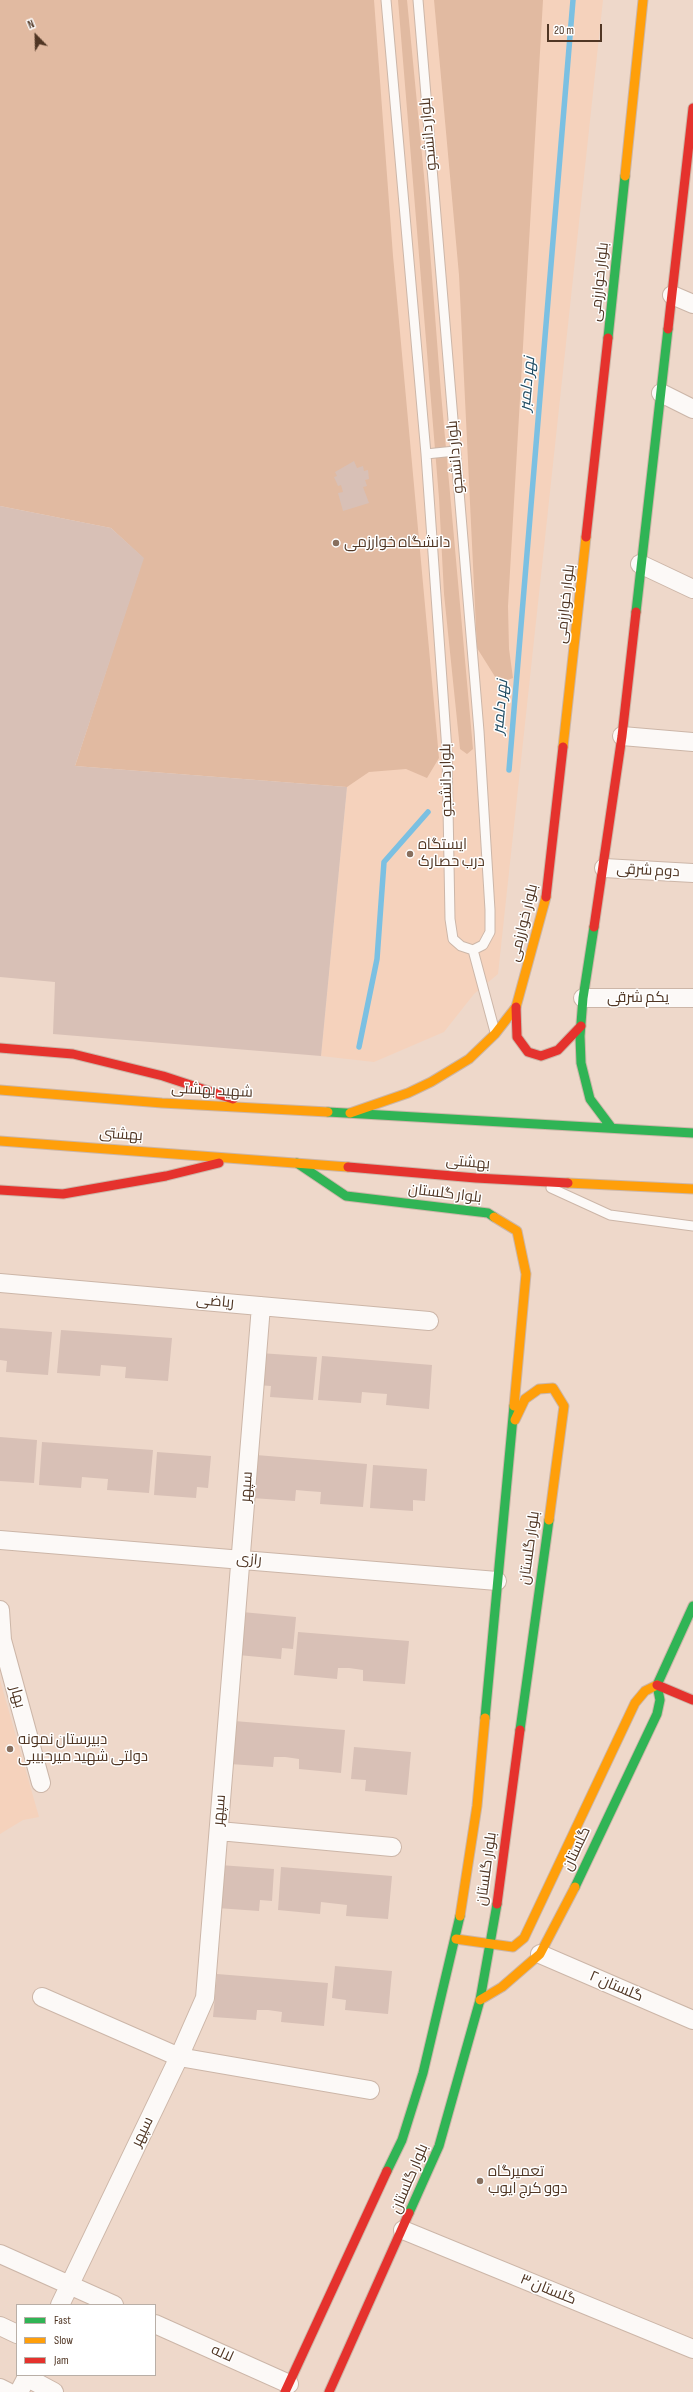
<!DOCTYPE html>
<meta charset="utf-8">
<style>
body{margin:0}
#map{position:relative;width:693px;height:2392px;overflow:hidden;background:#eed8ca;font-family:"Sofia Sans Condensed",sans-serif}
canvas{display:block}
.legend{position:absolute;left:16px;top:2304px;width:140px;height:72px;box-sizing:border-box;background:#fff;border:1px solid #b9afa7;margin:0;padding:5px 7px;list-style:none;font-size:12px;color:#503624}
.legend li{display:flex;align-items:center;gap:8px;height:20px}
.legend b{width:20px;border:1px solid #b9afa7}
.north{position:absolute;left:16px;top:16px;width:40px;height:40px;-webkit-text-stroke:3px #fff;paint-order:stroke;rotate:337deg;font-size:11px;font-weight:700;line-height:16px;text-align:center;color:#503624}
.north::after{content:'';display:block;margin:auto;width:14px;height:18px;background:#503624;clip-path:polygon(50% 0,100% 100%,50% 72%,0 100%)}
.scale{position:absolute;left:547px;top:24px;width:55px;height:18px;box-sizing:border-box;border:2px solid #503624;border-top:0;padding-left:5px;font-size:12px;line-height:14px;white-space:nowrap;color:#503624;-webkit-text-stroke:3px #fff;paint-order:stroke}
</style>
<div id="map">
<canvas width="693" height="2392"></canvas>
<ul class="legend">
<li><b style="height:5px;background:#30b455"></b>Fast</li>
<li><b style="height:5px;background:#ff9f0a"></b>Slow</li>
<li><b style="height:5px;background:#e5322d"></b>Jam</li>
</ul>
<div class="north">N</div>
<div class="scale">20 m</div>
</div>
<script>
const g = document.querySelector('canvas').getContext('2d');
g.lineJoin = 'round';
function paint(path, color) {
  g.fillStyle = color;
  g.fill(path, 'evenodd');
}
function shape(rows) {
  const path = new Path2D();
  for (const r of rows) {
    path.moveTo(r[0], r[1]);
    for (let i = 2; i < r.length; i += 2) path.lineTo(r[i], r[i + 1]);
  }
  return path;
}
function trace(path, color, width, dash) {
  g.strokeStyle = color;
  g.lineWidth = width;
  g.lineCap = dash ? 'butt' : 'round';
  g.setLineDash(dash || []);
  g.stroke(path);
}
function write(font, color, halo, rows, align = 'center') {
  g.font = font + ' "Sofia Sans Condensed",Cairo,sans-serif';
  g.lineWidth = 3;
  g.setLineDash([]);
  g.textBaseline = 'middle';
  g.strokeStyle = halo;
  g.fillStyle = color;
  for (const [text, x, y, turn = 0] of rows) {
    g.save();
    g.translate(x, y);
    g.rotate((+turn || 0) * Math.PI / 180);
    g.textAlign = isNaN(turn) ? turn : align;
    if (halo) g.strokeText(text, 0, 0);
    g.fillText(text, 0, 0);
    g.restore();
  }
}
paint(shape([
 [0,0,603,0,498,974,474,994,444,1032,374,1062,321,1056,347,787,75,766,143,558,111,528,0,506],
 [0,1680,39,1817,23,1820,0,1834]
]), '#f5d2bc');
paint(shape([
 [0,0,374,0,393,256,439,758,427,778,406,769,369,772,347,787,75,766,143,558,111,528,0,506],
 [398,0,407,0,425,186,441,393,473,749,467,754,460,749,444,594,439,498],
 [434,0,543,0,508,606,509,649,513,678,499,683,477,648,459,275]
]), '#e1baa1');
trace(shape([
 [509,770,573,0],
 [359,1047,377,959,384,862,428,812]
]), '#7bc0e2', 5.5);
paint(shape([
 [354,461,357,468,363,466,364,471,368,470,369,479,365,480,367,486,363,487,369,503,343,511,338,493,343,492,341,485,338,486,334,477,337,476,335,472],
 [0,506,111,528,144,558,75,766,347,787,321,1056,53,1034,55,982,0,977],
 [0,1328,52,1332,48,1375,6,1372,7,1361,0,1360],
 [61,1330,172,1338,168,1381,125,1378,126,1367,101,1365,100,1376,57,1373],
 [260,1353,317,1357,313,1400,270,1397,271,1386,257,1385],
 [322,1356,432,1365,429,1409,386,1405,387,1394,373,1393,362,1392,361,1403,318,1400],
 [0,1437,37,1440,34,1483,0,1481],
 [42,1442,153,1450,149,1493,107,1490,108,1479,94,1478,82,1477,81,1488,39,1485],
 [157,1452,211,1456,208,1488,197,1487,196,1498,154,1495],
 [256,1455,367,1464,363,1507,320,1504,321,1492,307,1491,296,1490,295,1501,252,1498],
 [373,1465,427,1469,425,1501,413,1500,413,1511,370,1508],
 [242,1612,296,1617,293,1649,282,1648,281,1659,238,1655],
 [298,1632,409,1641,405,1684,363,1681,363,1670,349,1668,338,1668,337,1679,294,1675],
 [234,1721,345,1730,341,1773,299,1769,299,1759,285,1757,274,1757,273,1767,230,1764],
 [354,1747,411,1752,407,1795,365,1791,366,1780,351,1779],
 [220,1865,274,1869,272,1901,260,1900,259,1911,217,1908],
 [281,1867,392,1876,388,1919,346,1916,347,1905,321,1902,320,1914,278,1910],
 [335,1966,392,1971,388,2014,345,2010,346,2000,332,1998],
 [217,1974,328,1983,324,2026,281,2022,282,2012,268,2010,257,2010,256,2020,213,2017]
]), '#d8c0b6');
const lane = shape([
 [386,0,426,454,447,751,450,919,453,939,461,946,473,950,483,945,490,932,490,910,479,731,418,0],
 [426,454,455,451],
 [473,950,495,1032],
 [551,1188,610,1215,693,1226]
]);
const street = shape([
 [672,295,693,304],
 [661,393,693,409],
 [640,564,693,589],
 [622,736,693,742],
 [604,868,693,873],
 [583,998,693,998],
 [0,1283,429,1321],
 [0,1540,497,1581],
 [0,1610,2,1640,41,1783],
 [219,1831,392,1847],
 [540,1954,693,2020],
 [42,1997,179,2057,370,2090],
 [403,2230,693,2349],
 [0,2254,114,2305],
 [60,2305,179,2057,205,1998,261,1306],
 [155,2324,289,2384],
 [0,2326,17,2334],
 [26,2377,54,2392],
 [0,2388,8,2392],
 [19,2392,28,2375]
]);
const fast = shape([
 [608,338,625,176],
 [636,612,668,329],
 [594,927,583,998,580,1036,581,1063,590,1099,611,1127],
 [328,1112,693,1133],
 [297,1163,346,1196,488,1213,494,1217],
 [485,1718,514,1406],
 [520,1730,549,1520],
 [575,1887,657,1714,660,1700,657,1685,693,1606],
 [387,2171,402,2140,423,2073,460,1916],
 [409,2213,439,2146,480,2000,497,1904]
]);
const slow = shape([
 [625,176,643,0],
 [563,747,586,537],
 [0,1090,162,1103,328,1112],
 [350,1113,408,1093,431,1082,469,1059,495,1034,516,1007,546,897],
 [0,1141,348,1167],
 [568,1183,693,1189],
 [494,1217,517,1231,526,1274,514,1406],
 [515,1420,525,1399,539,1389,553,1388,564,1406,549,1520],
 [460,1916,477,1806,485,1718],
 [456,1939,513,1947,524,1938,635,1703,645,1691,657,1685],
 [480,2000,502,1987,540,1954,575,1887]
]);
const jam = shape([
 [668,329,693,108],
 [586,537,608,338],
 [546,897,563,747],
 [594,927,622,736,636,612],
 [516,1007,517,1037,528,1052,541,1056,558,1050,581,1026],
 [0,1048,73,1054,163,1076,233,1099],
 [348,1167,476,1178,568,1183],
 [0,1190,63,1194,166,1176,219,1163],
 [657,1685,693,1700],
 [497,1904,520,1730],
 [285,2392,387,2171],
 [329,2392,409,2213]
]);
trace(lane, '#ccb6a8', 11);
trace(street, '#ccb6a8', 20);
trace(fast, '#ccb6a8', 11);
trace(slow, '#ccb6a8', 11);
trace(jam, '#ccb6a8', 11);
trace(lane, '#fcf9f7', 9);
trace(street, '#fcf9f7', 18);
trace(fast, '#30b455', 9);
trace(slow, '#ff9f0a', 9);
trace(jam, '#e5322d', 9);
for (const [x, y, r, color] of [
 [336,543,4,"#876f5e"],
 [410,854,4,"#876f5e"],
 [10,1749,4,"#876f5e"],
 [480,2181,4,"#876f5e"]
]) {
  const dot = new Path2D();
  dot.arc(x, y, r, 0, 2 * Math.PI);
  g.fillStyle = color;
  g.fill(dot);
  trace(dot, '#fff', 1.5);
}
write('15px', '#503624', '#fff', [
 ["بلوار دانشجو",429,134,-95],
 ["بلوار خوارزمی",600,282,-84],
 ["بلوار دانشجو",456,457,-95],
 ["بلوار خوارزمی",566,604,-84],
 ["بلوار دانشجو",447,780,-91],
 ["دوم شرقی",648,871,3],
 ["بلوار خوارزمی",524,923,-76],
 ["یکم شرقی",638,998],
 ["شهید بهشتی",212,1091,3],
 ["بهشتى",121,1135,4],
 ["بهشتی",468,1163,5],
 ["بلوار گلستان",445,1194,7],
 ["ریاضی",215,1302,5],
 ["سپهر",247,1487,-86],
 ["بلوار گلستان",530,1548,-82],
 ["رازی",249,1560,5],
 ["بهار",17,1697,75],
 ["سپهر",220,1810,-85],
 ["گلستان",577,1849,-65],
 ["بلوار گلستان",487,1869,-82],
 ["گلستان ۲",616,1987,23],
 ["سپهر",143,2132,-64],
 ["بلوار گلستان",410,2179,-67],
 ["گلستان ۳",548,2290,22],
 ["لاله",222,2354,24]
]);
write('15px', '#503624', '#fff', [
 ["دانشگاه خوارزمی",344,543],
 ["ایستگاه",418,845],
 ["درب حصارک",418,862],
 ["دبیرستان نمونه",18,1740],
 ["دولتی شهید میرحبیبی",18,1757],
 ["تعمیرگاه",488,2172],
 ["دوو کرج ایوب",488,2189]
], 'left');
write('italic 16px', '#214d64', '#fff', [
 ["نهر دلمبر",528,384,-85],
 ["نهر دلمبر",501,707,-85]
]);
</script>
